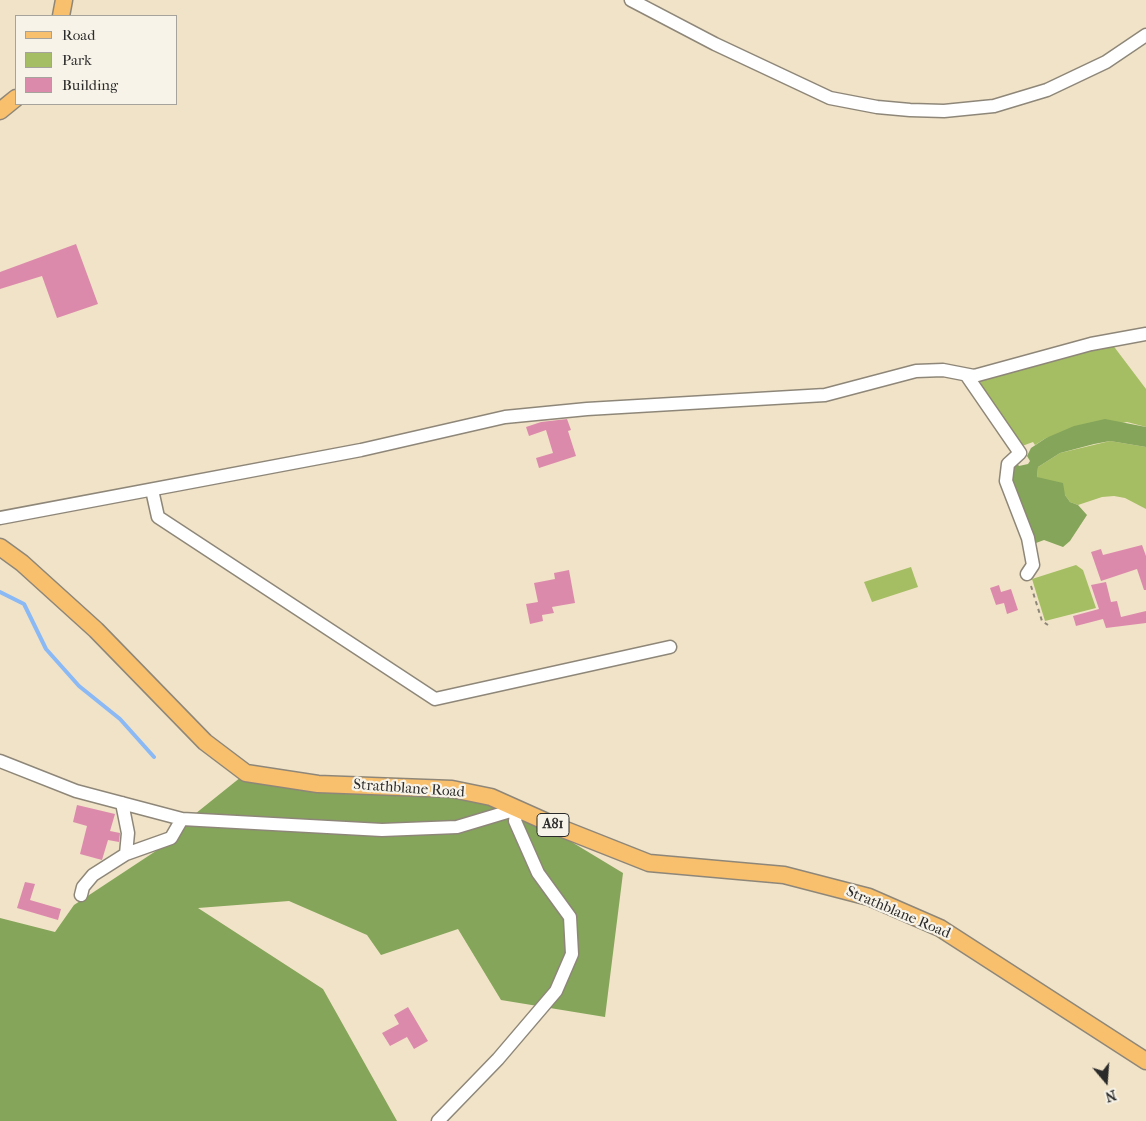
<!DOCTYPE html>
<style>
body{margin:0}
#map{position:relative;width:1146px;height:1121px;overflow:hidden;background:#f1e3c7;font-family:"IM FELL French Canon",serif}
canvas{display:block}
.legend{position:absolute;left:15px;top:15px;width:162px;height:90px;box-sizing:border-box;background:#f7f3e8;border:1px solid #a5a39c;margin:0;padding:6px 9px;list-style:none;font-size:15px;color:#2b2b2b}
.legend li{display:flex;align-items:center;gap:10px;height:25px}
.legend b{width:25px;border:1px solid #a5a39c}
.north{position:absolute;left:1081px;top:1056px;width:50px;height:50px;-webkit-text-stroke:4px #f7f3e8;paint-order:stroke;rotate:162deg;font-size:14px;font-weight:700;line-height:20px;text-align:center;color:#2b2b2b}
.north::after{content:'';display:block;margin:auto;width:18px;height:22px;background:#2b2b2b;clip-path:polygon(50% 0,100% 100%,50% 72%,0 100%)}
</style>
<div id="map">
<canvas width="1146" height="1121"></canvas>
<ul class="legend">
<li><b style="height:6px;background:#f8bf6c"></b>Road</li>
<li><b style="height:14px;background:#a5be64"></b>Park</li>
<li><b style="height:14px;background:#dc8aac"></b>Building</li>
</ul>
<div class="north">N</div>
</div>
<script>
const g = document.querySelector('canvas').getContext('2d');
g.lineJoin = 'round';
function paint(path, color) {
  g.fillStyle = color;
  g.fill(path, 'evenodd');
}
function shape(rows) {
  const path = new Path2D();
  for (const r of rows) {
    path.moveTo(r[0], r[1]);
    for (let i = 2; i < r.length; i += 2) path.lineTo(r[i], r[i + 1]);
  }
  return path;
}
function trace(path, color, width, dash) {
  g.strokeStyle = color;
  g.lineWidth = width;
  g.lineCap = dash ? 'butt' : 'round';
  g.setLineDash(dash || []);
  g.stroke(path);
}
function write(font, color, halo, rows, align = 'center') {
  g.font = font + ' "IM FELL French Canon",serif';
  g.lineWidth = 4.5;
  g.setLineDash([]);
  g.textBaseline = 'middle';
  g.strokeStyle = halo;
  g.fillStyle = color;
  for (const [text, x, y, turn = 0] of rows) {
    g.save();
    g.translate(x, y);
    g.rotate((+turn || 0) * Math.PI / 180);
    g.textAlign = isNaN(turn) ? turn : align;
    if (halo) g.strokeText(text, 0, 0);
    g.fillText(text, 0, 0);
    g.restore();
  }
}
paint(shape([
 [1112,344,1146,389,1146,427,1127,422,1046,438,1035,445,1033,442,1022,446,981,387,980,381,983,378],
 [1110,441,1146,447,1146,509,1125,498,1114,496,1102,497,1078,505,1070,502,1065,495,1037,477,1038,467,1060,453],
 [1076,565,1083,570,1096,608,1045,621,1032,579],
 [911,567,918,587,872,602,864,582]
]), '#a5be64');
paint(shape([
 [1105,419,1146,427,1146,447,1110,441,1094,444,1060,453,1038,467,1037,477,1063,483,1065,495,1070,502,1078,505,1087,515,1070,541,1063,547,1044,540,1036,543,1011,476,1012,466,1016,462,1019,466,1028,464,1030,461,1027,456,1031,448,1046,438,1074,426],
 [246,773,409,786,517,809,623,873,605,1017,501,1000,458,929,381,955,367,935,289,901,198,908,323,989,397,1121,0,1121,0,918,55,932,74,905,171,841,185,822]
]), '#84a55a');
trace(shape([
 [0,592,24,604,46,649,79,686,120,719,154,757]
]), '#8ab9f5', 4);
paint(shape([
 [76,244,98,304,57,318,42,276,0,289,0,272],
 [567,419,571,430,568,431,576,456,539,468,536,458,553,453,546,430,529,436,526,427,541,422],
 [1142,545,1146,556,1146,590,1144,590,1137,569,1101,581,1091,552,1101,549,1103,555],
 [569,570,575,603,552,607,554,613,542,615,543,621,530,624,526,604,538,602,534,583,555,579,554,573],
 [1106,582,1111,602,1117,601,1121,617,1146,611,1146,623,1106,628,1103,619,1076,626,1073,616,1099,609,1091,585],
 [999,585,1001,592,1011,589,1018,610,1007,614,1004,603,996,605,990,588],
 [77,805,115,814,110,831,120,833,119,842,108,840,102,860,80,854,87,826,73,822],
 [25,882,35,884,30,900,61,909,58,920,17,908],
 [408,1007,428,1041,414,1049,407,1037,390,1046,382,1033,399,1024,394,1015]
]), '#dc8aac');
const minor = shape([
 [631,0,715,44,830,98,877,107,910,110,944,111,994,106,1047,90,1106,62,1146,35],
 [967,376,1020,453,1008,464,1006,481,1028,538,1033,565,1027,574],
 [152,490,158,517,435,699,670,647],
 [0,518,361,450,505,417,587,409,825,395,916,371,943,370,974,376,1091,344,1146,334],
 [0,761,76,791,182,819,382,830,457,827,517,809,515,821,538,873,570,917,572,954,556,991,498,1059,438,1121],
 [122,803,128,833,126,854],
 [81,895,83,887,93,875,126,854,171,838,182,819]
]);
const major = shape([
 [61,16,64,0],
 [0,111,16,98],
 [0,547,22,563,96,630,205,742,246,773,318,784,452,789,491,797,558,827,649,863,784,875,869,897,940,928,1146,1061]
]);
trace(minor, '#8e8779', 15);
trace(major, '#8e8779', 19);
trace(shape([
 [1031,586,1042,621,1048,625]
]), '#8e8779', 2, [4, 4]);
trace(minor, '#fff', 12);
trace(major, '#f8bf6c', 16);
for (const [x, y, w] of [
 [553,825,32]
]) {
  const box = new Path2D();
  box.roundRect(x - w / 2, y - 11.5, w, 23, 4);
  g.fillStyle = '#f7f3e8';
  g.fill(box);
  trace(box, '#2b2b2b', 1);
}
write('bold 14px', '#2b2b2b', null, [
 ["A81",553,825]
]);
write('15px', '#2b2b2b', '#f7f3e8', [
 ["Strathblane Road",409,789,4],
 ["Strathblane Road",898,913,23]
]);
</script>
